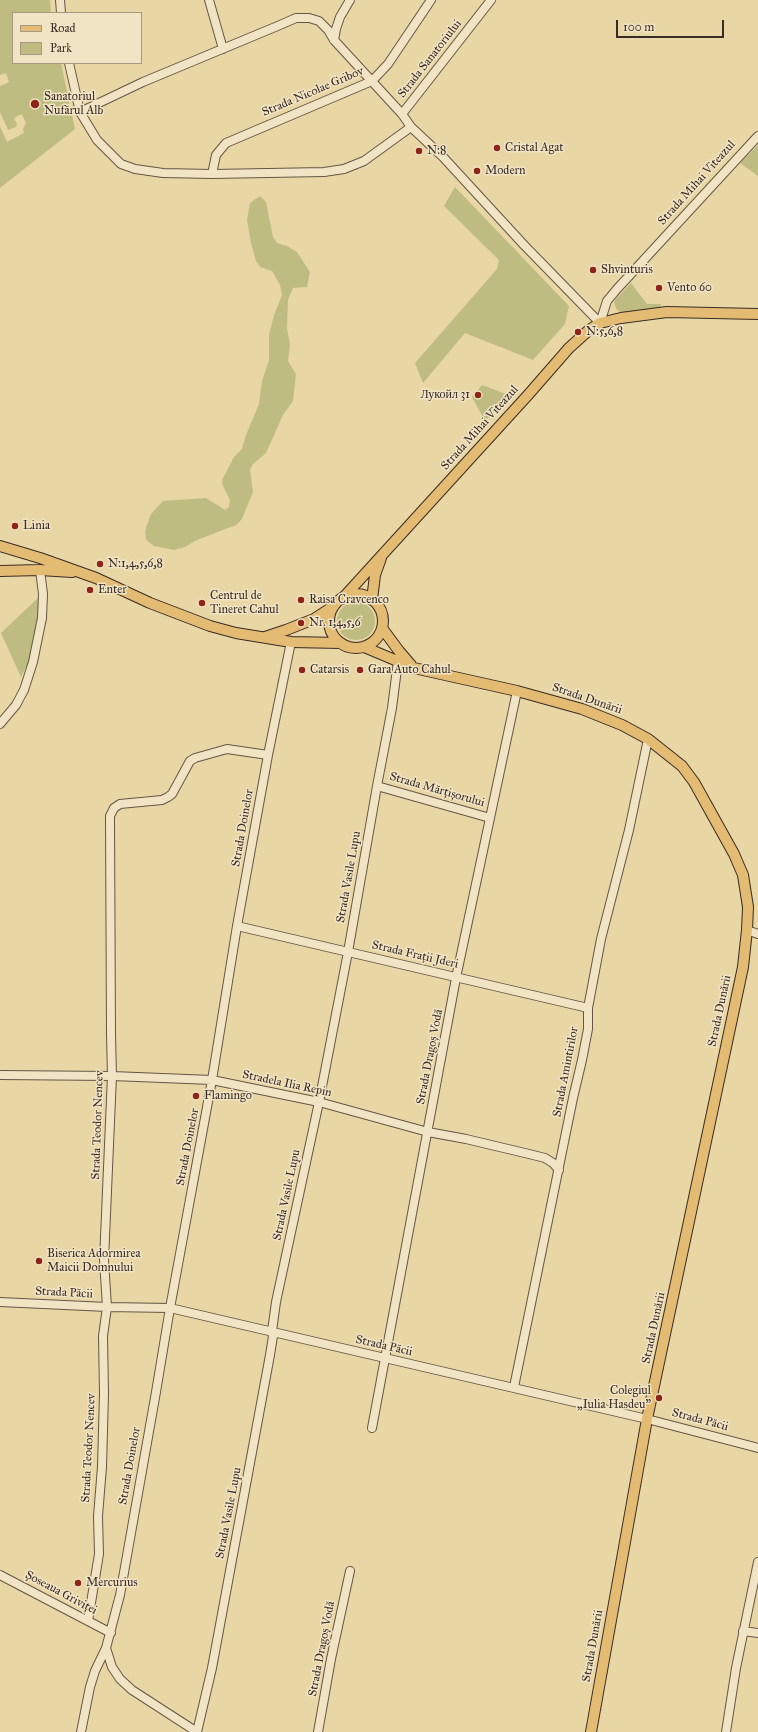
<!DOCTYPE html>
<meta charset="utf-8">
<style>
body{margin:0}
#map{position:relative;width:758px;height:1732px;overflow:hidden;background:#e9d6a5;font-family:"IM FELL Great Primer",serif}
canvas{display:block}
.legend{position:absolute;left:12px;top:12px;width:130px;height:52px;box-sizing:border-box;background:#f1e4c4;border:1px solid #a79a84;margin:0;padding:5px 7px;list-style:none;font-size:12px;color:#392b25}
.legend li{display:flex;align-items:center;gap:8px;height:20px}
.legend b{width:20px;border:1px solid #a79a84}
.scale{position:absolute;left:616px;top:20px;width:108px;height:18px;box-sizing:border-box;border:2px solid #392b25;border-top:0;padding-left:5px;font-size:12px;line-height:14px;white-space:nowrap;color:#392b25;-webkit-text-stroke:3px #f1e4c4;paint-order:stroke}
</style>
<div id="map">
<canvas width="758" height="1732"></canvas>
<ul class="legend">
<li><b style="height:5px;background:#e4bb72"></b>Road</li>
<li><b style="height:11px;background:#bebc81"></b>Park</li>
</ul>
<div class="scale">100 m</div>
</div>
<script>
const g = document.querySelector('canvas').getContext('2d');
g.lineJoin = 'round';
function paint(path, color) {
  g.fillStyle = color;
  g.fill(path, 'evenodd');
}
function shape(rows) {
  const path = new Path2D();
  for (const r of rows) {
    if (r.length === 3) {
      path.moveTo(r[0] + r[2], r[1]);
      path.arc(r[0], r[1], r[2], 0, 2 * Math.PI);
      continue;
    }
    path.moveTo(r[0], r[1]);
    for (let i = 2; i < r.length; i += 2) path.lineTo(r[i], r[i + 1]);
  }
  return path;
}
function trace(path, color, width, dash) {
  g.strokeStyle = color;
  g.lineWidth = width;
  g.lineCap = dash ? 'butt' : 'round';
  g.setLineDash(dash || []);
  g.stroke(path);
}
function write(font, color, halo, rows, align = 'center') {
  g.font = font + ' "IM FELL Great Primer",serif';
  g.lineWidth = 3;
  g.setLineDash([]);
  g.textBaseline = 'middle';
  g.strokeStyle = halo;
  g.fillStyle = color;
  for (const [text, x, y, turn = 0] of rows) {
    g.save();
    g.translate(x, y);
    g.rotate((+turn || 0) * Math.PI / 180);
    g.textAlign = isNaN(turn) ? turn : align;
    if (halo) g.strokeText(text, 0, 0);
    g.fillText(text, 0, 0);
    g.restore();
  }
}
paint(shape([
 [0,0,50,0,51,13,13,13,13,63,61,63,75,129,0,188,0,126,7,142,24,133,23,129,26,123,22,114,17,116,14,119,17,124,16,127,8,130,0,112,0,86,9,82,6,73,0,75],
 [758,145,758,176,740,163],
 [455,187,569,306,565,324,533,360,465,333,423,383,415,363,497,269,499,260,444,206],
 [260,196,266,202,273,237,277,243,287,246,297,252,310,272,307,287,293,288,288,300,287,328,290,345,288,361,296,374,293,401,283,415,266,453,253,464,250,470,253,492,242,519,236,525,197,540,185,547,174,550,154,546,146,540,145,531,151,514,163,501,206,498,225,510,229,507,230,500,223,486,222,480,234,457,242,449,246,435,259,404,262,381,269,360,269,335,274,315,282,295,280,285,272,271,260,267,256,261,251,243,247,220,250,203],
 [631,283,647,304,661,304,661,310,623,313,617,310,614,303,615,300],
 [482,385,509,395,485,421,472,397],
 [38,598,38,619,29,661,21,677,1,633],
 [356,621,19]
]), '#bebc81');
const minor = shape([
 [60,0,61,13],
 [209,0,223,49],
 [334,40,336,29,340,17,350,0],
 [69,63,80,112,97,140,121,164,135,169,163,173,212,174,324,172,344,169,364,161,411,127,443,157,524,245,600,323],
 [80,112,143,82,280,25,296,18,309,18,319,21,328,30,334,40,402,114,411,127],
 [402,114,491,0],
 [212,174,216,155,226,143,372,81,388,64,431,0],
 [600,323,607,301,617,289,758,136],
 [0,724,16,705,24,690,33,662,42,618,43,594,40,570],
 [377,786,490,818],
 [237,926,588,1008],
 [747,930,758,934],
 [0,1075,112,1076,212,1080,319,1102,428,1132,466,1139,529,1154,545,1158,553,1163,559,1170],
 [0,1302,107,1307,170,1308,647,1419,758,1448],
 [514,1387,573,1098,582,1060,588,1029,588,1008,601,939,629,830,648,739],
 [372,1428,456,978,517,691],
 [0,1575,111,1633],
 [88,1621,99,1554,98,1516,102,1467,104,1394,103,1336,107,1307,104,1260,112,1076,111,1035,110,816,114,808,120,804,162,800,168,797,172,794,190,761,195,758,227,749,268,755],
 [743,1631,758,1633],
 [106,1648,112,1667,120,1679,132,1690,197,1732],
 [81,1732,90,1687,95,1671,106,1648,120,1595,156,1392,170,1308,212,1080,237,926,268,755,291,642],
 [197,1732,212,1668,270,1355,273,1336,272,1331,276,1302,319,1102,348,952,377,786,392,708,398,661],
 [318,1732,331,1659,350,1571],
 [726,1732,736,1668,758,1562]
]);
const major = shape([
 [0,546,40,558,96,578,150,603,210,626,236,633,291,642,341,643],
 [0,571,40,570,72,572],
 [356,621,27],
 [342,599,528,395,569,348,589,330,600,323,621,318,667,312,758,314],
 [372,600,375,575,381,558],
 [382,628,399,651,411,665],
 [265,637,286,630,314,619,334,606],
 [364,647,414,668,517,691,582,709,622,725,648,739,682,766,694,782,734,854,743,875,748,907,747,930,743,967,647,1419,591,1732]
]);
trace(minor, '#655645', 10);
trace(major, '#392b25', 12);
trace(minor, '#f1e4c4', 8);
trace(major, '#e4bb72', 10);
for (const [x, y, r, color] of [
 [35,104,5,"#8f2418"],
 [497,148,4,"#8f2418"],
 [419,151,4,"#8f2418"],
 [477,171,4,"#8f2418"],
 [593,270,4,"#8f2418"],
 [659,288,4,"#8f2418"],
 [578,332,4,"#8f2418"],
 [478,395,4,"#8f2418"],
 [15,526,4,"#8f2418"],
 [100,564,4,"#8f2418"],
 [90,590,4,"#8f2418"],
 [301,600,4,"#8f2418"],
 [202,603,4,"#8f2418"],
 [301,623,4,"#8f2418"],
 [302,670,4,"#8f2418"],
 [360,670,4,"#8f2418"],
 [196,1096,4,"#8f2418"],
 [39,1261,4,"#8f2418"],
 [659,1398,4,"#8f2418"],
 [78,1583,4,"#8f2418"]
]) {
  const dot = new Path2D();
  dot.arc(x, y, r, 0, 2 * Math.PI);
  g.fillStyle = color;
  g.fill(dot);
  trace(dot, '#f1e4c4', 1.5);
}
write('12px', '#392b25', '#f1e4c4', [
 ["Strada Sanatoriului",430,59,-52],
 ["Strada Nicolae Gribov",313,92,-23],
 ["Strada Mihai Viteazul",697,183,-48],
 ["Strada Mihai Viteazul",480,428,-48],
 ["Strada Dunării",587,699,19],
 ["Strada Mărțișorului",437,790,16],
 ["Strada Doinelor",243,828,-80],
 ["Strada Vasile Lupu",349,877,-80],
 ["Strada Frații Jderi",415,955,13],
 ["Strada Dunării",720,1011,-78],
 ["Strada Dragoș Vodă",430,1057,-79],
 ["Strada Amintirilor",566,1072,-79],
 ["Stradela Ilia Repin",287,1084,12],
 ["Strada Teodor Nencev",98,1125,-88],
 ["Strada Doinelor",188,1147,-79],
 ["Strada Vasile Lupu",287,1195,-78],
 ["Strada Păcii",64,1293,3],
 ["Strada Dunării",654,1328,-78],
 ["Strada Păcii",384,1346,13],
 ["Strada Păcii",700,1420,15],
 ["Strada Teodor Nencev",89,1448,-87],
 ["Strada Doinelor",130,1466,-80],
 ["Strada Vasile Lupu",229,1513,-79],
 ["Șoseaua Griviţei",61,1593,28],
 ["Strada Dunării",593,1646,-80],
 ["Strada Dragoș Vodă",322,1649,-79]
]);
write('12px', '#392b25', '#f1e4c4', [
 ["Sanatoriul",44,97],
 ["Nufărul Alb",44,111],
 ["Cristal Agat",505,148],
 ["N:8",427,151],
 ["Modern",485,171],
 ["Shvinturis",601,270],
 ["Vento 60",667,288],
 ["N:5,6,8",586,332],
 ["Лукойл 31",470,395,"right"],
 ["Linia",23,526],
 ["N:1,4,5,6,8",108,564],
 ["Enter",98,590],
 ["Centrul de",210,596],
 ["Tineret Cahul",210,610],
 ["Raisa Cravcenco",309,600],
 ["Nr. 1,4,5,6",309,623],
 ["Catarsis",310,670],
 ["Gara Auto Cahul",368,670],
 ["Flamingo",204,1096],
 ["Biserica Adormirea",47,1254],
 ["Maicii Domnului",47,1268],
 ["Colegiul",651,1391,"right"],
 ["„Iulia Hasdeu”",651,1405,"right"],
 ["Mercurius",86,1583]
], 'left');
</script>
